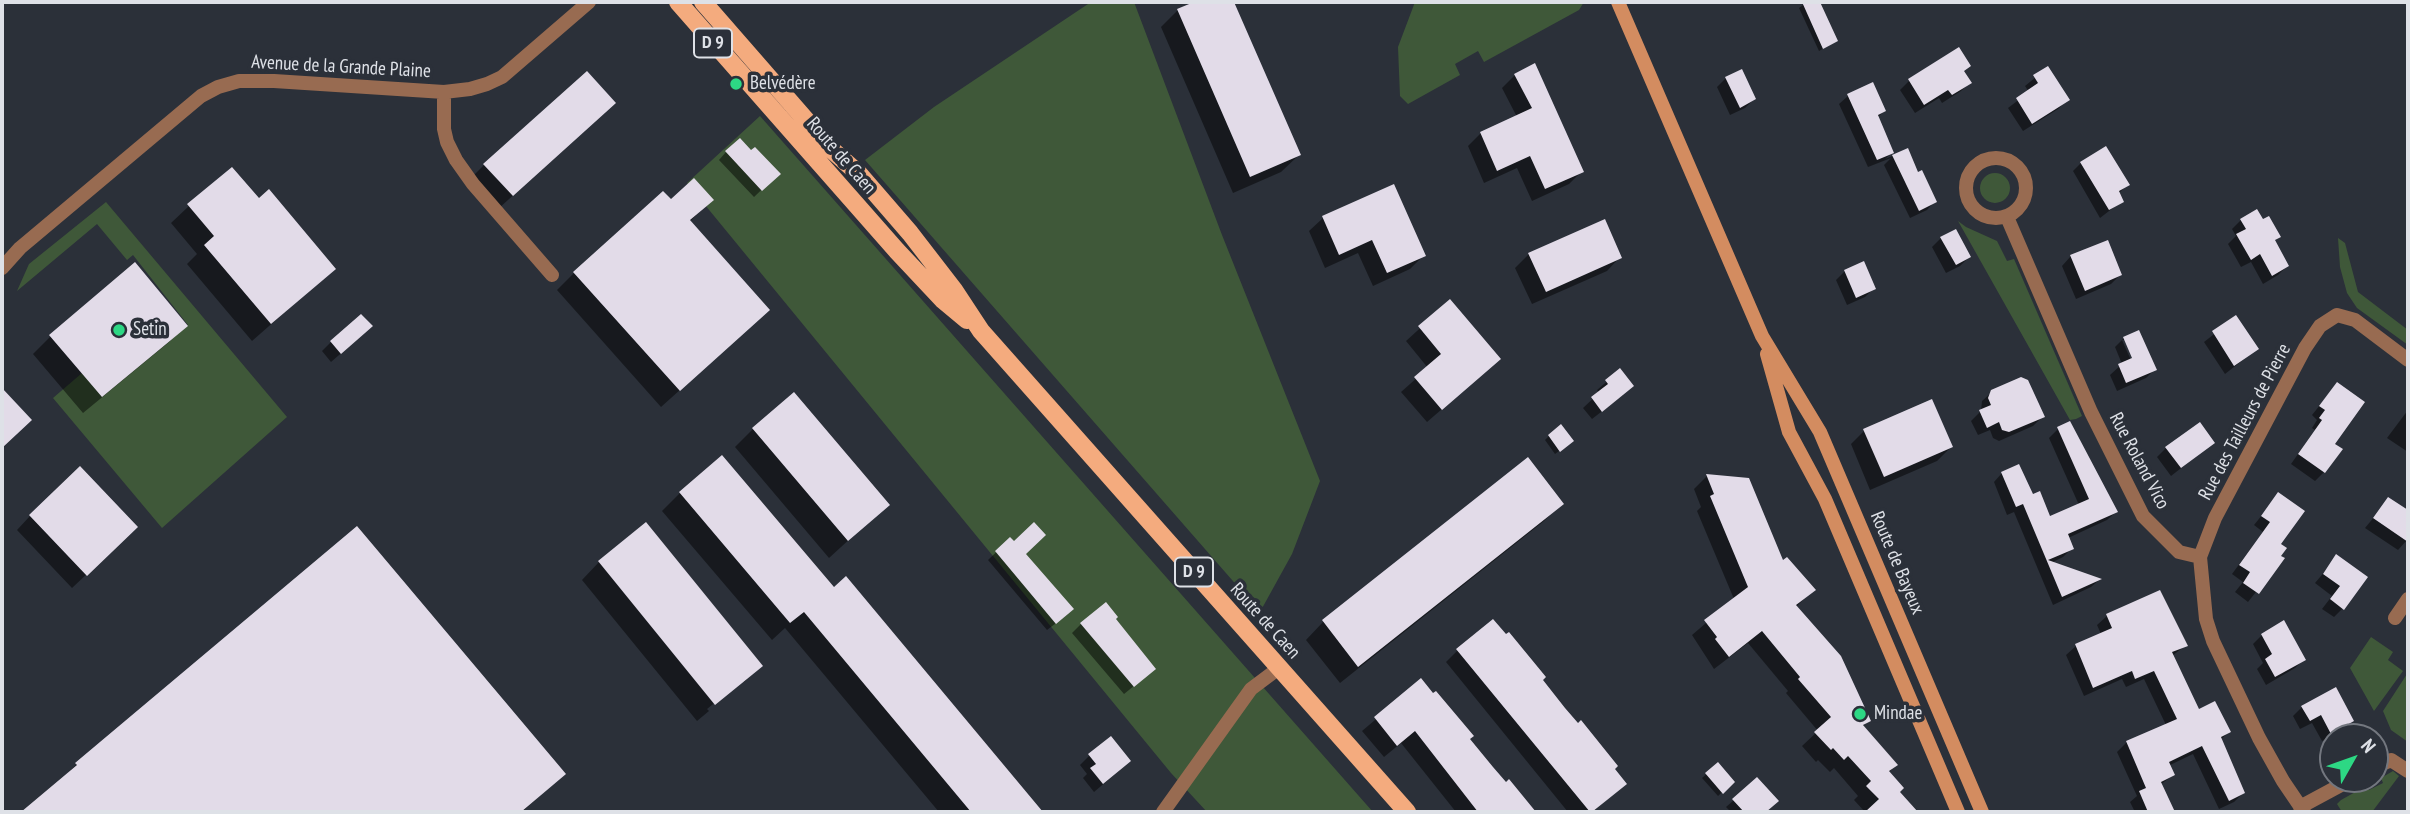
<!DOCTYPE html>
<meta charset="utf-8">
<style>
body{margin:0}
#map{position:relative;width:2410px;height:814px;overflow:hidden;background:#2b3039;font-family:"PT Sans Narrow",sans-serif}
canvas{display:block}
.frame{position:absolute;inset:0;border:4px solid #dee1e7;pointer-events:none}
.north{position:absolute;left:2319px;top:723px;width:70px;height:70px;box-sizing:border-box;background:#2b3039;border:2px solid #73777f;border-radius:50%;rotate:50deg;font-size:19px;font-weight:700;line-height:28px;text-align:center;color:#dee1e7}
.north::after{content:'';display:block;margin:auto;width:24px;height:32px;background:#2dd884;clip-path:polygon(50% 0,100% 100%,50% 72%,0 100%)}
</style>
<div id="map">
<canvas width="2410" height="814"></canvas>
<div class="frame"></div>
<div class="north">N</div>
</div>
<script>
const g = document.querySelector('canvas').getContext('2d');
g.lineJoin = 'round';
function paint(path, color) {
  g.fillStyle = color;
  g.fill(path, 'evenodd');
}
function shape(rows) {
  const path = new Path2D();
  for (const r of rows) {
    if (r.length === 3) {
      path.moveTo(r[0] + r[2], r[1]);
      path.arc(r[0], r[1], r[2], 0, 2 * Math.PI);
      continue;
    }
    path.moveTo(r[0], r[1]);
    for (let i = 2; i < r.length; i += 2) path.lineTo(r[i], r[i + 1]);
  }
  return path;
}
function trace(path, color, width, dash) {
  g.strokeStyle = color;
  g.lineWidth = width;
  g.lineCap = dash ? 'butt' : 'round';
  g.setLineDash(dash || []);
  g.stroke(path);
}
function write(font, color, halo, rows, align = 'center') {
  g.font = font + ' "PT Sans Narrow",sans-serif';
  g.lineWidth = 7;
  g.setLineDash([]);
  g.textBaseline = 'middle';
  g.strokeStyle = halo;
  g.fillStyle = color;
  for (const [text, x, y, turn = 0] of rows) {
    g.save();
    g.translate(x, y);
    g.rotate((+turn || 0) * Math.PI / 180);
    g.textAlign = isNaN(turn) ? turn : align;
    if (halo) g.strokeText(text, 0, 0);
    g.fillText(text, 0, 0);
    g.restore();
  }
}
paint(shape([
 [1091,2,1134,2,1222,235,1320,481,1292,554,1260,612,865,160,934,107],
 [1415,2,1584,2,1579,10,1484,62,1478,51,1455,64,1460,75,1408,104,1400,96,1398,47],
 [760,116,1373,812,1207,812,1171,773,687,183],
 [1995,188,15],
 [106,202,287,417,162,528,53,398,82,373,188,325,133,255,127,260,97,224,17,291,29,264],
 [1958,221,1966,227,1997,241,2007,261,2014,259,2082,416,2076,419,2070,420],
 [2338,238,2345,243,2358,292,2408,330,2408,345,2357,308,2347,293,2340,267],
 [2371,637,2393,652,2388,660,2403,671,2374,711,2350,668],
 [2407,674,2408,675,2408,742,2391,730,2383,711],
 [2393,771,2399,776,2372,812,2342,812,2337,804,2341,800,2366,786,2369,790,2383,783,2381,778]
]), '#3f5839');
paint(shape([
 [1198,2,1232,2,1299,155,1281,172,1233,193,1161,27,1178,10],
 [1807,2,1818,2,1836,41,1819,51,1799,8],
 [1958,49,1963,72,1969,83,1961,91,1942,103,1939,98,1915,113,1900,90,1909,81],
 [2047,68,2067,100,2058,109,2023,131,2008,108,2029,92,2025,86],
 [1515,75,1582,171,1569,184,1532,201,1517,168,1484,183,1468,146,1481,133,1517,117,1502,88],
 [1726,78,1754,99,1745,108,1730,115,1717,87],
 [1848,96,1884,111,1877,118,1892,153,1885,159,1907,150,1917,174,1935,201,1927,210,1910,218,1884,165,1891,158,1868,167,1839,104],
 [600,117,498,209,471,178,484,165],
 [726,152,778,174,754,197,719,160],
 [2081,163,2127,185,2118,194,2122,201,2100,218,2073,171],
 [712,200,689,222,750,327,661,407,557,290,574,273,671,202],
 [258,201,334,269,252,341,187,264,197,254,171,223,189,206],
 [1323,218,1424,255,1410,269,1373,286,1358,253,1325,268,1309,231],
 [2241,220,2273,241,2287,266,2278,275,2263,284,2251,262,2241,267,2228,244,2236,236,2232,229],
 [1941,238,1969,257,1960,266,1946,273,1932,247],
 [1529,254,1620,257,1607,271,1532,304,1515,268],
 [2071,256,2120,275,2111,284,2076,299,2062,266],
 [1845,271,1874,288,1865,297,1847,305,1836,280],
 [1450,301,1485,372,1427,422,1401,392,1428,368,1406,341],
 [2236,317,2257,349,2225,374,2204,342],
 [186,326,168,343,83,413,33,354,51,336],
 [2138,332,2155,369,2146,378,2117,391,2110,375,2122,364,2115,347,2124,338],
 [2122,340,2126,340,2137,365,2134,367],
 [362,335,331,362,322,351,331,342],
 [1619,371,1623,395,1592,419,1583,408,1599,393,1597,390],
 [2337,384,2332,444,2324,472,2315,481,2291,464,2315,430,2312,428,2317,420,2312,415],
 [1992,392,2042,417,2033,426,1999,441,1993,438,1990,430,1978,435,1971,421,1981,411,1982,401],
 [2408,410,2408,452,2387,438],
 [2069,423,2116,512,2107,520,2068,538,2072,548,2063,557,2051,563,2099,580,2091,587,2053,605,2014,512,2007,515,1994,482,2002,473,2032,496,2049,518,2079,505,2049,438,2058,429],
 [753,429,887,505,829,558,735,447],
 [1864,431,1951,447,1937,461,1870,490,1851,444],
 [1549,436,1567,445,1555,454,1545,440],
 [2213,443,2171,476,2157,457,2166,448],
 [1707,476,1747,480,1782,563,1813,590,1796,607,1869,720,1862,727,1896,765,1888,773,1911,812,1865,812,1854,800,1858,796,1834,768,1830,772,1818,760,1816,762,1802,746,1818,731,1786,693,1788,691,1748,643,1714,669,1692,635,1734,599,1697,511,1701,507,1694,489],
 [680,493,833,589,846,579,1040,812,939,812,785,628,772,640,662,511],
 [2279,494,2279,557,2282,559,2248,602,2235,592,2243,582,2232,574,2263,532,2254,525],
 [2389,499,2408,513,2408,539,2398,550,2365,528],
 [1562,503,1544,521,1340,683,1306,640,1323,622],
 [30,516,122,541,72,588,17,530],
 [1010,539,1024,554,1064,617,1047,630,988,560],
 [2337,557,2343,608,2334,617,2322,609,2332,596,2315,583],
 [599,562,761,666,744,682,744,679,707,709,709,711,697,721,582,580],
 [2159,593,2186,645,2172,656,2198,711,2229,732,2220,740,2243,793,2234,802,2219,809,2193,754,2168,766,2173,775,2160,785,2173,812,2135,812,2130,802,2137,796,2117,752,2127,742,2166,725,2144,679,2126,687,2122,679,2084,696,2066,655,2076,646,2101,634,2097,625,2107,616],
 [1114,619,1145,677,1124,694,1072,633,1081,624],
 [2262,635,2304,659,2295,668,2266,685,2257,669,2263,663,2253,644],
 [1458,650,1541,680,1625,783,1593,812,1568,812,1446,662],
 [1421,681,1505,784,1508,782,1533,812,1456,812,1401,743,1384,757,1362,731],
 [2302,707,2352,721,2343,730,2322,741,2312,723,2300,729,2293,716],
 [1089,756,1120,770,1094,792,1083,778,1087,774,1080,765],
 [77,764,564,774,522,812,24,812,59,782],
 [1718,764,1733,782,1718,796,1702,778],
 [1734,800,1776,801,1765,812,1731,812,1726,807]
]), '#0007');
paint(shape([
 [1194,2,1234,2,1301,155,1250,177,1177,9],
 [1802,2,1820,2,1838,41,1823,49],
 [1959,47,1971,66,1964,71,1972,83,1952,95,1948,90,1924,105,1908,79],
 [1535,63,1584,172,1545,189,1530,156,1497,171,1480,132,1532,108,1514,74],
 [2048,66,2070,100,2032,124,2016,98,2038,83,2033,75],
 [1742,69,1756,99,1740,108,1725,77],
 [587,71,616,103,513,196,483,164],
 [1873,82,1886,111,1878,115,1894,153,1877,160,1847,94],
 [740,138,751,150,755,147,781,174,762,191,725,151],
 [2106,146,2130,185,2119,191,2124,202,2109,210,2080,162],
 [1908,148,1918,172,1922,170,1937,202,1919,211,1892,155],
 [232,167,259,198,269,189,336,269,271,324,204,245,214,236,187,204],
 [694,178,714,200,690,220,770,310,680,391,573,272,663,191,671,199],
 [1394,184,1426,256,1387,273,1372,240,1339,255,1322,216],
 [2257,209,2263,219,2269,216,2281,237,2275,240,2289,266,2272,276,2260,254,2251,260,2236,234,2246,229,2240,219],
 [1605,219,1622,258,1546,292,1528,253],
 [1956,229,1971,257,1956,265,1940,237],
 [2108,240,2122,275,2085,291,2070,255],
 [1864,261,1876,289,1856,298,1844,270],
 [135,262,188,326,102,397,49,335],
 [1450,299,1501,359,1442,410,1414,377,1441,354,1418,326],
 [361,314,373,326,341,354,330,341],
 [2236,315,2259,349,2234,366,2212,331],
 [2139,330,2157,370,2126,383,2118,364,2132,358,2123,337],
 [1620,368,1634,386,1602,412,1591,397,1608,384,1605,380],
 [2021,377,2028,380,2045,417,2009,432,2002,430,1999,422,1987,428,1979,410,1991,405,1988,398,1991,390],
 [2337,382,2365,402,2335,444,2343,449,2325,473,2298,454,2322,420,2319,418,2325,410,2319,406],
 [2,388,32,420,2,448],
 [794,392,890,505,848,541,752,428],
 [1932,399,1953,447,1884,477,1863,429],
 [2070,421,2118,512,2068,534,2074,549,2048,560,2102,579,2062,597,2023,504,2016,507,2001,472,2019,464,2033,494,2040,491,2050,516,2089,499,2057,427],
 [2200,422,2215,443,2181,468,2165,447],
 [1561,424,1574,441,1560,452,1548,435],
 [722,455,834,587,846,576,1043,812,971,812,804,612,790,623,679,492],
 [1528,457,1564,504,1358,667,1322,620],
 [80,466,138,527,87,576,29,515],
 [1706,474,1749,478,1783,560,1787,557,1816,590,1796,605,1841,656,1871,721,1863,725,1898,765,1889,771,1904,788,1900,792,1918,812,1865,812,1879,799,1866,786,1871,781,1848,756,1844,760,1833,748,1831,750,1814,732,1831,717,1798,679,1800,677,1762,631,1729,657,1715,639,1717,637,1704,620,1748,587,1710,496,1714,494],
 [2278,492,2305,511,2281,544,2287,548,2281,556,2285,558,2259,594,2243,583,2250,572,2239,565,2270,522,2261,516],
 [2388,497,2408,510,2408,542,2373,518],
 [646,522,763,666,715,705,598,561],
 [1034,522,1046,535,1026,554,1074,609,1056,624,995,551,1010,537,1014,541],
 [357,526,566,774,521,812,21,812,77,765,75,763],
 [2336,554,2368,577,2344,610,2330,599,2340,586,2323,574],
 [2160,590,2188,646,2172,652,2199,709,2215,701,2231,732,2221,737,2245,793,2229,801,2202,746,2169,762,2175,775,2161,782,2175,812,2148,812,2139,791,2146,788,2126,741,2177,719,2154,671,2135,679,2132,671,2093,688,2075,644,2112,628,2106,614],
 [1106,602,1118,617,1116,619,1156,669,1134,687,1080,623],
 [1493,619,1506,634,1509,632,1546,677,1543,680,1565,708,1578,723,1581,720,1618,766,1615,769,1627,784,1592,812,1590,812,1456,649],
 [2284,620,2306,660,2275,677,2265,659,2272,654,2261,634],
 [1421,678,1433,693,1436,691,1474,736,1470,739,1493,767,1506,782,1509,779,1536,812,1478,812,1415,731,1397,746,1374,717],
 [2336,687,2354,721,2331,734,2321,715,2310,721,2301,706],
 [1111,736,1131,761,1103,784,1090,768,1096,764,1088,754],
 [1718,762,1735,782,1723,794,1705,773],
 [1757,777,1779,801,1766,812,1744,812,1732,799]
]), '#e2dbe8');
trace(shape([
 [444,92,444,129,447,142,456,160,473,184,552,275],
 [1996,188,30],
 [2007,217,2091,412,2143,516,2179,552,2200,557,2206,619,2213,641,2259,738,2283,781,2304,812],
 [2,268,20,248,201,96,218,87,239,81,274,81,444,92,470,89,487,84,502,77,589,2],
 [2200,557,2215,518,2305,348,2320,326,2337,315,2355,320,2408,360],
 [2395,618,2408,599],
 [2375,767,2391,760,2408,771],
 [2300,807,2352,779],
 [1163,812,1251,689,1279,668]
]), '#986b51', 14);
trace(shape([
 [1618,2,1762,336,1820,432,1982,812],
 [1767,354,1789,432,1825,499,1958,812]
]), '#d38c60', 14);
trace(shape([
 [678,2,897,251,943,300,967,320],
 [703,2,832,150,859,174,910,233,954,290,981,331,1407,812]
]), '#f4ab7e', 18);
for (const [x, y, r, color] of [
 [736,84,7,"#2dd884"],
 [119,330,7,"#2dd884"],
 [1860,714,7,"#2dd884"]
]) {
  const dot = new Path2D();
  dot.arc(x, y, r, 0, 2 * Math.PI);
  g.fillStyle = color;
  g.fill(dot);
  trace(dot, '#2b3039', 2.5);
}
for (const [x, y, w] of [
 [713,43,38],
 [1194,572,38]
]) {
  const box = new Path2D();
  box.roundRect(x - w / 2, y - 14.5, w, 29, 5);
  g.fillStyle = '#2b3039';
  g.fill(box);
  trace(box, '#dee1e7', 2);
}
write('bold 18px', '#dee1e7', null, [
 ["D 9",713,43],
 ["D 9",1194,572]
]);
write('19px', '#dee1e7', '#2b3039', [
 ["Avenue de la Grande Plaine",341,67,3],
 ["Route de Caen",841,156,49],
 ["Rue des Tailleurs de Pierre",2245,422,-62],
 ["Rue Roland Vico",2139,461,62],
 ["Route de Bayeux",1897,563,67],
 ["Route de Caen",1265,621,48]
]);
write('19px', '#dee1e7', '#2b3039', [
 ["Belvédère",750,84],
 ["Setin",133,330],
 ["Mindae",1874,714]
], 'left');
</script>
